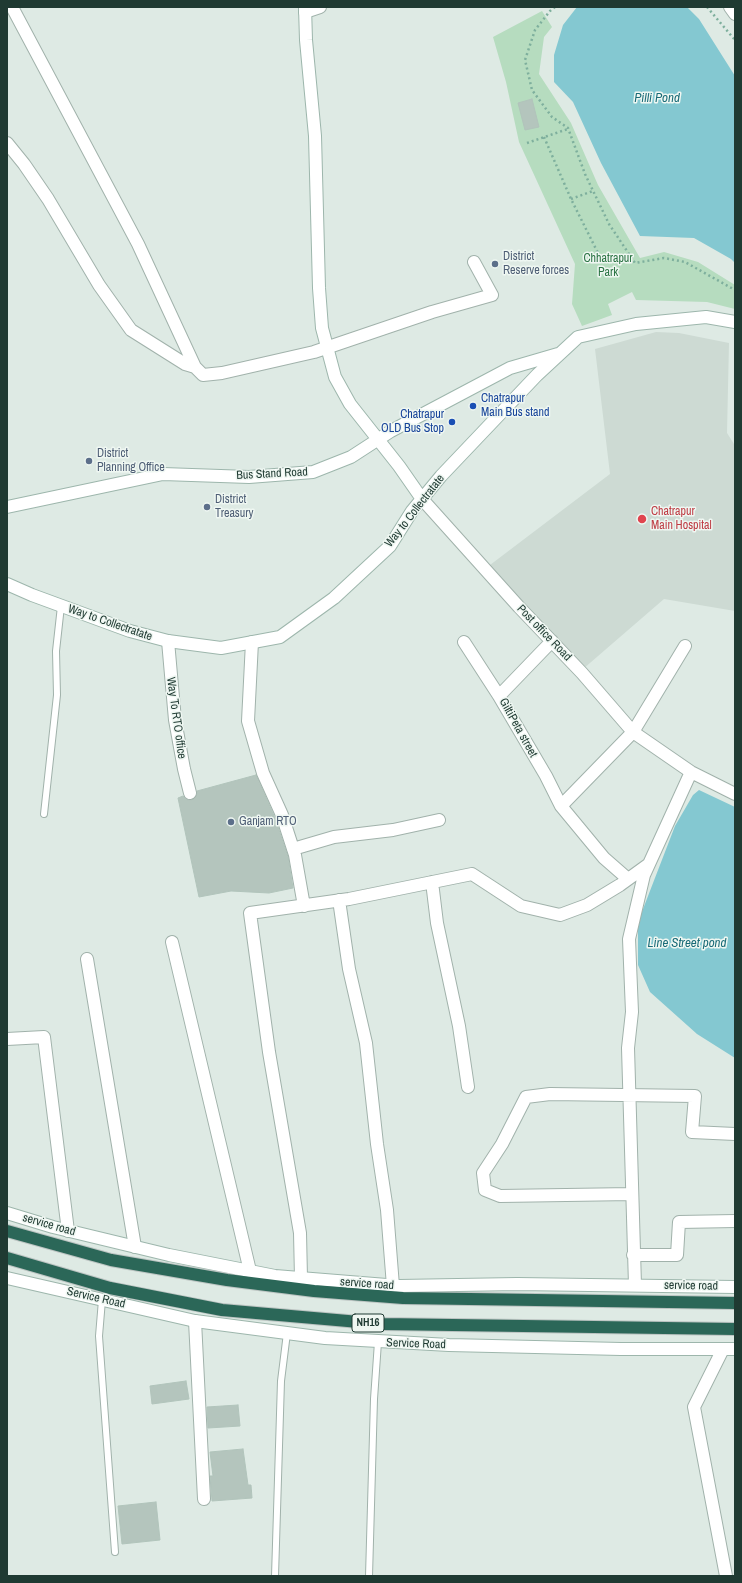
<!DOCTYPE html>
<style>
body{margin:0}
#map{position:relative;width:742px;height:1583px;overflow:hidden;background:#deeae4;font-family:"Archivo Narrow",sans-serif}
canvas{display:block}
.frame{position:absolute;inset:0;border:8px solid #1f3a32;pointer-events:none}
</style>
<div id="map">
<canvas width="742" height="1583"></canvas>
<div class="frame"></div>
</div>
<script>
const g = document.querySelector('canvas').getContext('2d');
g.lineJoin = 'round';
function paint(path, color) {
  g.fillStyle = color;
  g.fill(path, 'evenodd');
}
function shape(rows) {
  const path = new Path2D();
  for (const r of rows) {
    path.moveTo(r[0], r[1]);
    for (let i = 2; i < r.length; i += 2) path.lineTo(r[i], r[i + 1]);
  }
  return path;
}
function trace(path, color, width, dash) {
  g.strokeStyle = color;
  g.lineWidth = width;
  g.lineCap = dash ? 'butt' : 'round';
  g.setLineDash(dash || []);
  g.stroke(path);
}
function write(font, color, halo, rows, align = 'center') {
  g.font = font + ' "Archivo Narrow",sans-serif';
  g.lineWidth = 3;
  g.setLineDash([]);
  g.textBaseline = 'middle';
  g.strokeStyle = halo;
  g.fillStyle = color;
  for (const [text, x, y, turn = 0] of rows) {
    g.save();
    g.translate(x, y);
    g.rotate((+turn || 0) * Math.PI / 180);
    g.textAlign = isNaN(turn) ? turn : align;
    if (halo) g.strokeText(text, 0, 0);
    g.fillText(text, 0, 0);
    g.restore();
  }
}
paint(shape([
 [656,332,679,333,729,343,727,433,734,444,735,452,735,611,664,599,583,669,490,565,610,474,595,349]
]), '#cddad3');
paint(shape([
 [542,11,552,27,544,37,539,74,571,123,598,185,640,258,664,252,698,262,735,285,735,309,707,302,636,300,632,292,608,304,612,315,582,326,572,304,575,264,519,142,506,82,493,37]
]), '#b6dcbf');
paint(shape([
 [577,7,687,7,699,19,735,76,735,263,731,259,694,238,640,236,601,163,573,102,554,82,554,55,563,25],
 [699,790,735,807,735,1058,697,1034,650,992,638,965,638,922,675,826,693,795]
]), '#84c8d1');
const building = shape([
 [532,99,539,127,525,130,518,103,532,99],
 [256,775,275,818,288,857,293,888,269,893,231,891,199,897,178,798,183,796,188,800,192,800,197,795,197,791,256,775],
 [186,1381,189,1399,152,1404,150,1386,186,1381],
 [238,1405,240,1426,208,1428,207,1407,238,1405],
 [243,1449,248,1485,251,1485,252,1498,212,1501,210,1476,213,1476,210,1452,243,1449],
 [156,1502,160,1540,122,1544,118,1506,156,1502]
]);
paint(building, '#b4c5bd');
trace(building, '#b1c4bb', 1);
const lane = shape([
 [44,814,57,695,56,651,61,606],
 [102,1300,99,1336,115,1552],
 [275,1576,281,1381,287,1333],
 [369,1576,374,1399,378,1342]
]);
const street = shape([
 [12,7,138,244,195,367],
 [730,7,735,14],
 [305,12,320,7],
 [7,143,24,164,48,199,99,285,131,330,185,364,195,367,203,375,222,373,314,352,432,312,492,295,474,262],
 [422,499,519,607,582,673,633,732,691,772,735,794],
 [168,641,175,720,184,769,190,793],
 [552,641,499,696,546,776,561,806,604,858,628,879],
 [252,642,248,721,263,773,282,815,295,855,304,906],
 [464,642,499,696],
 [561,806,633,732,685,646],
 [293,849,334,837,393,830,439,820],
 [432,882,437,923,459,1026,468,1087],
 [339,900,349,969,366,1043,377,1144,387,1210,393,1286],
 [172,942,250,1271],
 [87,959,135,1247],
 [7,1039,44,1037,68,1231],
 [632,1194,500,1196,485,1190,483,1173,502,1144,526,1097,550,1094,695,1096,692,1132,735,1134],
 [633,1255,677,1255,679,1222,735,1221],
 [301,1278,300,1233,269,1052,250,913,349,899,472,874,521,906,560,915,587,905,620,885,649,864],
 [635,1285,628,1048,632,1012,629,939,644,875,691,772],
 [195,1321,204,1499],
 [723,1349,694,1407,726,1576]
]);
const secondary = shape([
 [305,7,306,40,315,136,319,288,322,328,335,377,350,404,399,466,422,499],
 [7,507,163,474,249,477,313,472,351,457,391,431,510,368,558,354],
 [7,584,32,595,130,631,168,641,221,648,280,637,334,598,390,546,412,511,441,476,537,375,578,337,636,324,706,317,735,322],
 [7,1213,53,1227,169,1255,275,1276,399,1286,517,1284,735,1287],
 [7,1278,195,1321,325,1338,449,1345,621,1349,735,1349]
]);
const highway = shape([
 [7,1231,111,1260,227,1280,314,1291,403,1298,735,1303],
 [7,1258,110,1288,222,1310,382,1324,735,1329]
]);
trace(lane, '#a1b2ab', 8);
trace(street, '#a1b2ab', 14);
trace(secondary, '#9db6ac', 14);
trace(highway, '#bcc4c2', 14);
trace(shape([
 [555,7,550,11,535,30,525,60,532,90,552,117,568,128,585,174,609,224,635,263,664,258,685,262,735,290],
 [707,7,735,40],
 [544,137,571,199,601,259],
 [527,143,568,129],
 [571,199,593,191]
]), '#7eaf9d', 2.5, [2, 3]);
trace(lane, '#fff', 6);
trace(street, '#fff', 12);
trace(secondary, '#fff', 12);
trace(highway, '#2b6758', 12);
for (const [x, y, r, color] of [
 [495,264,4,"#5c6f8a"],
 [473,406,4,"#1a4fb4"],
 [452,422,4,"#1a4fb4"],
 [89,461,4,"#5c6f8a"],
 [207,507,4,"#5c6f8a"],
 [642,519,5,"#e0444e"],
 [231,822,4,"#5c6f8a"]
]) {
  const dot = new Path2D();
  dot.arc(x, y, r, 0, 2 * Math.PI);
  g.fillStyle = color;
  g.fill(dot);
  trace(dot, '#eff7f2', 1.5);
}
for (const [x, y, w] of [
 [368,1323,32]
]) {
  const box = new Path2D();
  box.roundRect(x - w / 2, y - 9, w, 18, 3);
  g.fillStyle = '#eff7f2';
  g.fill(box);
  trace(box, '#1f3a32', 1);
}
write('bold 11px', '#1f3a32', null, [
 ["NH16",368,1323]
]);
write('12px', '#4e5e75', '#eff7f2', [
 ["District",503,257],
 ["Reserve forces",503,271],
 ["District",97,454],
 ["Planning Office",97,468],
 ["District",215,500],
 ["Treasury",215,514],
 ["Ganjam RTO",239,822]
], 'left');
write('12px', '#297242', '#eff7f2', [
 ["Chhatrapur",608,259],
 ["Park",608,273]
]);
write('12px', '#164399', '#eff7f2', [
 ["Chatrapur",481,399],
 ["Main Bus stand",481,413],
 ["Chatrapur",444,415,"right"],
 ["OLD Bus Stop",444,429,"right"]
], 'left');
write('12px', '#1f3a32', '#eff7f2', [
 ["Bus Stand Road",272,474,-3],
 ["Way to Collectratate",415,511,-52],
 ["Way to Collectratate",110,623,19],
 ["Post office Road",544,633,46],
 ["Way To RTO office",176,718,82],
 ["GiltiPeta street",518,728,61],
 ["service road",49,1225,16],
 ["service road",367,1284,4],
 ["service road",691,1286,1],
 ["Service Road",96,1298,13],
 ["Service Road",416,1344,2]
]);
write('12px', '#be3a42', '#eff7f2', [
 ["Chatrapur",651,512],
 ["Main Hospital",651,526]
], 'left');
write('italic 13px', '#196b77', '#eff7f2', [
 ["Pilli Pond",657,99],
 ["Line Street pond",687,944]
]);
</script>
